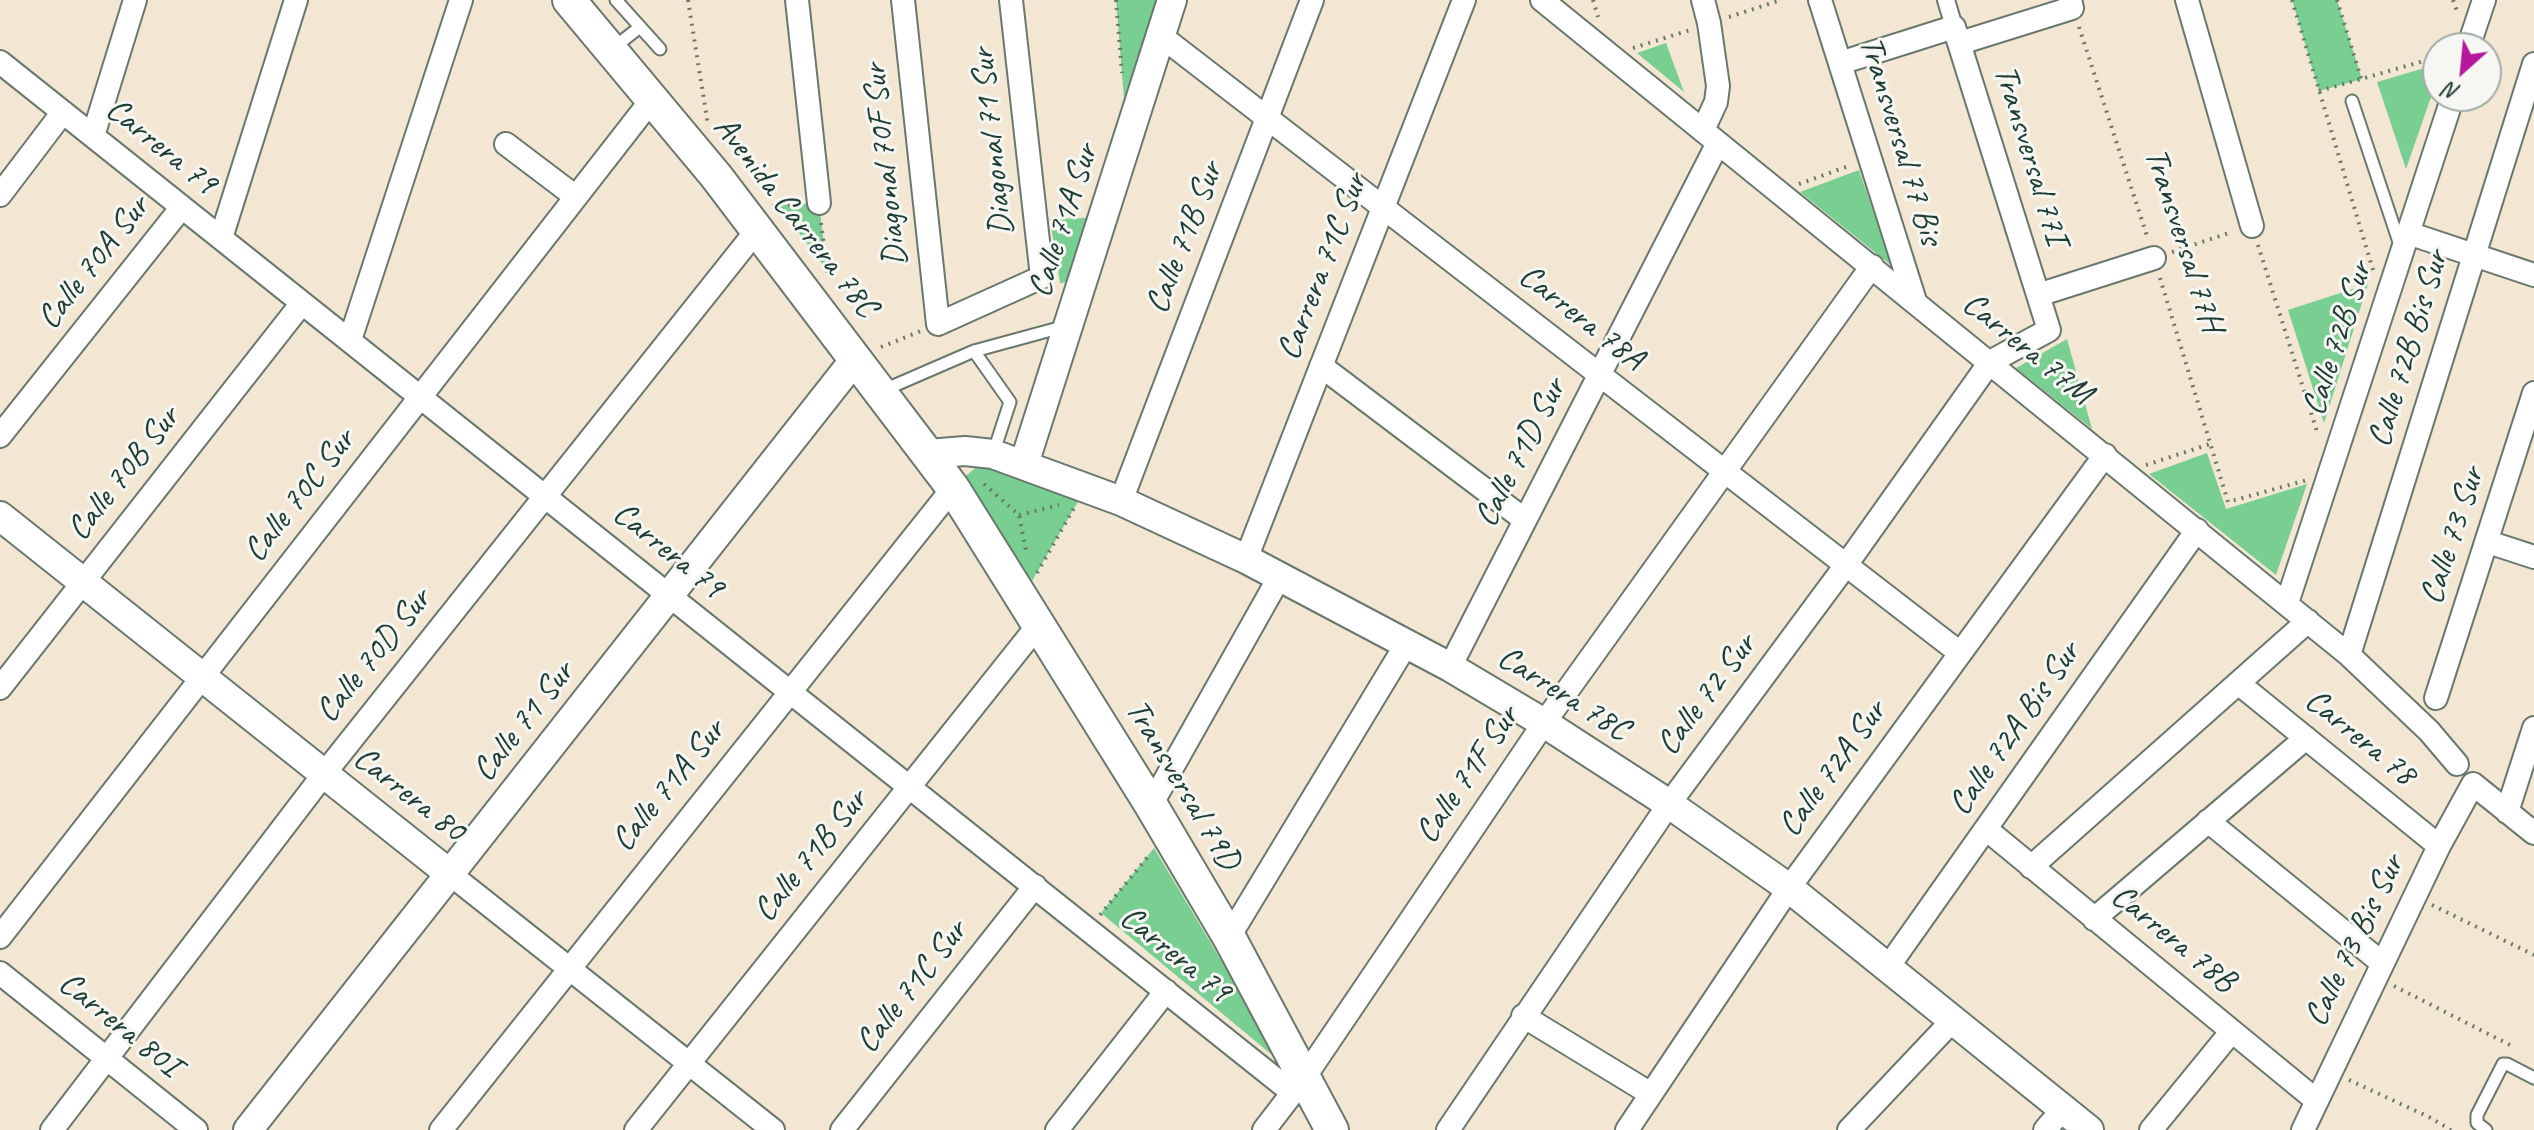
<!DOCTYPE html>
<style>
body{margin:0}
#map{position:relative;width:2534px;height:1130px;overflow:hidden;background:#f3e7d3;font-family:Caveat,sans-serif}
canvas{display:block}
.north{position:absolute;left:2422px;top:32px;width:80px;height:80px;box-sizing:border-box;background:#f6f6f2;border:2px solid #a0aca6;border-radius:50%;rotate:207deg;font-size:22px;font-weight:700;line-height:32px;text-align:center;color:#1f3d34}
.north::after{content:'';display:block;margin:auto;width:28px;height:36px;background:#b5179e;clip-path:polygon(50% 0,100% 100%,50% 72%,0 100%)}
</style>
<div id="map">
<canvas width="2534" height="1130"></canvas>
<div class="north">N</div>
</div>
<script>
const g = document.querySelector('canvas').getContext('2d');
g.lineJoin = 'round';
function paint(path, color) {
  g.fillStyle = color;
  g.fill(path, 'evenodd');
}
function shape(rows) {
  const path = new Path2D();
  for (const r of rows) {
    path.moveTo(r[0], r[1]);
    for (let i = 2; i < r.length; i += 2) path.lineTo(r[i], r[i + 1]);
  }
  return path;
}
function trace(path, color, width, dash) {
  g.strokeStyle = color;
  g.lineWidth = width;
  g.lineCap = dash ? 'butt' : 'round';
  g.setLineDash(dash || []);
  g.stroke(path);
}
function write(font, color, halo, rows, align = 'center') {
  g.font = font + ' Caveat,sans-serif';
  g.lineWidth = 6;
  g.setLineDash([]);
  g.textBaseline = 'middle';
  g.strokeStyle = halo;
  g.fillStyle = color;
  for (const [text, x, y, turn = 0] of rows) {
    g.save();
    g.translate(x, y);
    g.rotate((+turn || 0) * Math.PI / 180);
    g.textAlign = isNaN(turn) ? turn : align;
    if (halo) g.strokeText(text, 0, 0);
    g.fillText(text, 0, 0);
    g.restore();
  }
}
paint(shape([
 [1116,0,1158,0,1124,98],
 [2292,0,2337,0,2362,79,2319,91],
 [1666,43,1684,92,1637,53],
 [2438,64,2438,77,2406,169,2377,82],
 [1859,170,1892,266,1800,192],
 [819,203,827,270,778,205],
 [1087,218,1069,282,1060,283,1050,219],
 [2368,284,2324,423,2288,310],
 [2067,339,2092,429,2016,368],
 [2207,453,2226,509,2307,484,2276,575,2149,474],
 [979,465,1079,500,1032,581,962,479],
 [1154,848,1283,1064,1101,913]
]), '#79ce91');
const service = shape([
 [616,0,660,49],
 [612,49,640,27],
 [2352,101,2400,245],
 [974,351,1066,326],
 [884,390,974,351,1010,402,993,454],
 [2486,1130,2477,1123,2477,1115,2503,1064,2507,1064,2534,1078]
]);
const pedestrian = shape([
 [1946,0,1954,27]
]);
const minor = shape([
 [797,0,819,203],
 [903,0,938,324,1042,277,1011,0],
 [1542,0,2349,655,2429,731,2457,764],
 [1820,0,1915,301],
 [2187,0,2252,226],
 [1161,36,1960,653],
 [1960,43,2072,8,2070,0],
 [2468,48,2484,0],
 [0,62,1293,1093],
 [1703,130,1716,102,1718,86,1709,23,1703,0],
 [93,136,135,0],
 [506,144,576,197],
 [0,195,63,112],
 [2408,233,2534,275],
 [221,238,296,0],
 [2038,295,2154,258],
 [350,340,461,0],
 [1321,366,1525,520],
 [0,436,182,207],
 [1121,501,1312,0],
 [2488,542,2534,557],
 [1246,559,1464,0],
 [2287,603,2453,96],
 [2349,655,2534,64],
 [1450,667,1718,143],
 [2238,683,2439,846],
 [0,688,302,303],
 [2436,698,2534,393],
 [1151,805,1280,576],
 [2507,812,2534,728],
 [2208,821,2382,963],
 [1986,829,2317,1101],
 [2031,867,2308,621],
 [450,874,773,1130],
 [2094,919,2306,738],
 [0,937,653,98],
 [1229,937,1407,643],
 [1888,967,2197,530],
 [0,973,196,1130],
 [1523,1016,1651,1094],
 [52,1130,324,774,757,230],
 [441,1130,953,488],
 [636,1130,1039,624],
 [842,1130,1035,886],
 [1057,1130,1166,991],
 [1264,1130,1304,1078,1544,723,1872,266],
 [1448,1130,1669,804,1846,565,1990,362,2049,330,1954,27,1840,63],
 [1627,1130,1789,888,2105,455],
 [1849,1130,1953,1020],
 [2045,1130,2063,1109],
 [2151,1130,2232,1031],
 [2303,1130,2439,846,2473,784,2534,833]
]);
const tertiary = shape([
 [928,454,965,451,993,454,1121,501,1246,559,1450,667,1544,723,1669,804,1789,888,2089,1130],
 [1024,464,1172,0],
 [0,516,450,874],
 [248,1130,856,358]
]);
const secondary = shape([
 [569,0,716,176,953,488,1151,805,1229,937,1332,1130]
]);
trace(service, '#69786c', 15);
trace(pedestrian, '#69786c', 20);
trace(minor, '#69786c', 26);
trace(tertiary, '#69786c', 32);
trace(secondary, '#69786c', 36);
trace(shape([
 [688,0,708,125],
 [1116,0,1122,73],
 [1593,0,1598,17],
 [2292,0,2373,270],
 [2337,0,2361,78],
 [2453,0,2457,11],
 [1729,17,1781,0],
 [2079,27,2148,239],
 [1633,48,1690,30],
 [2319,91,2438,57],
 [1799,184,1851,165],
 [772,206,799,204],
 [821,223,828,278],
 [2258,245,2318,435],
 [2172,252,2232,232],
 [2160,278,2228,502,2307,480],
 [881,347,921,331],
 [2146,465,2210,444],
 [984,484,1019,515,1026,551],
 [1019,515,1059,505],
 [1037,573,1074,508],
 [2432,905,2534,955],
 [1100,915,1150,854],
 [2394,986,2514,1047],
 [2349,1080,2429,1117,2451,1130]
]), '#69786c', 4, [2, 6]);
trace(service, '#fff', 11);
trace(pedestrian, '#fff', 16);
trace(minor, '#fff', 22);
trace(tertiary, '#fff', 28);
trace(secondary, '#fff', 32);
write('34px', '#1f3d34', '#f6f6f2', [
 ["Transversal 77 Bis",1900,141,73],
 ["Diagonal 71 Sur",993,142,-96],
 ["Carrera 79",161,147,39],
 ["Transversal 77I",2030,155,73],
 ["Diagonal 70F Sur",886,165,-96],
 ["Avenida Carrera 78C",795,217,52],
 ["Calle 71A Sur",1064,221,-72],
 ["Calle 71B Sur",1185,238,-69],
 ["Transversal 77H",2183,240,72],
 ["Calle 70A Sur",94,263,-52],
 ["Carrera 71C Sur",1323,267,-69],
 ["Carrera 78A",1581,318,38],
 ["Calle 72B Sur",2338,339,-72],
 ["Carrera 77M",2027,349,39],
 ["Calle 72B Bis Sur",2409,349,-73],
 ["Calle 71D Sur",1521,453,-63],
 ["Calle 70B Sur",124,474,-52],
 ["Calle 70C Sur",300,496,-52],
 ["Calle 73 Sur",2453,536,-72],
 ["Carrera 79",668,551,39],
 ["Calle 70D Sur",374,656,-51],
 ["Carrera 78C",1563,694,32],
 ["Calle 72 Sur",1707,695,-53],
 ["Calle 71 Sur",524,722,-52],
 ["Calle 72A Bis Sur",2015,729,-55],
 ["Carrera 78",2360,738,39],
 ["Calle 72A Sur",1833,769,-54],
 ["Calle 71F Sur",1468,775,-56],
 ["Transversal 79D",1182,785,59],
 ["Calle 71A Sur",669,786,-51],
 ["Carrera 80",409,795,38],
 ["Calle 71B Sur",811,856,-51],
 ["Carrera 78B",2173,939,39],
 ["Calle 73 Bis Sur",2355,941,-64],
 ["Carrera 79",1175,955,39],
 ["Calle 71C Sur",912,987,-52],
 ["Carrera 80I",119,1025,39]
]);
</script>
